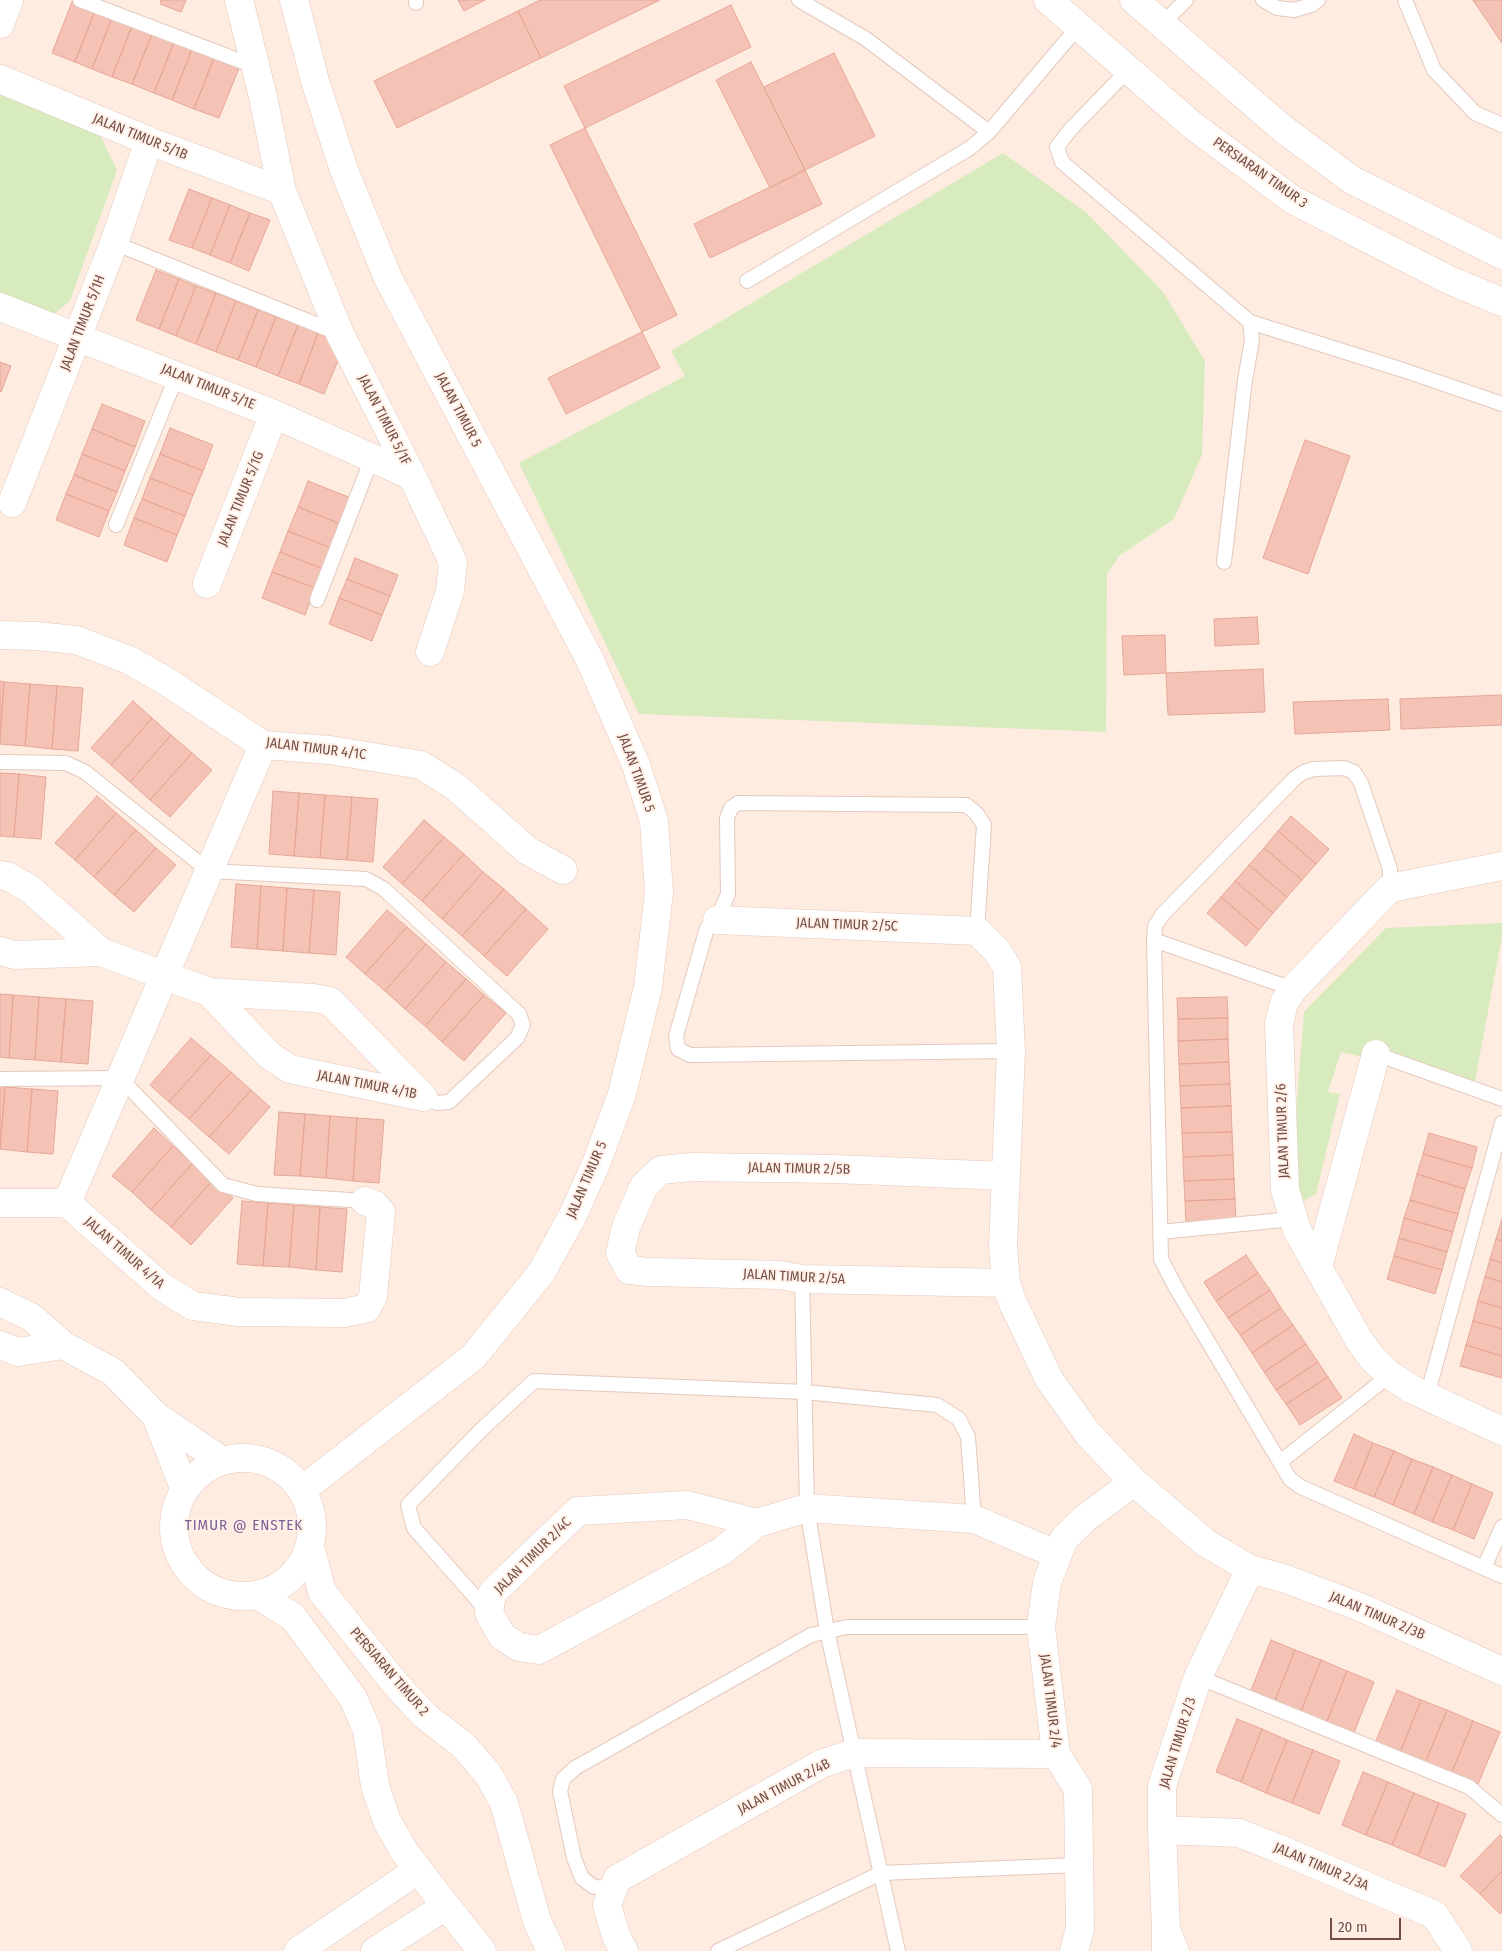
<!DOCTYPE html>
<style>
body{margin:0}
#map{position:relative;width:1502px;height:1951px;overflow:hidden;background:#fdecdf;font-family:"Fira Sans Condensed",sans-serif}
canvas{display:block}
.scale{position:absolute;left:1330px;top:1918px;width:71px;height:22px;box-sizing:border-box;border:2px solid #744e46;border-top:0;padding-left:6px;font-size:15px;line-height:18px;white-space:nowrap;color:#744e46;-webkit-text-stroke:4px #fff1e7;paint-order:stroke}
</style>
<div id="map">
<canvas width="1502" height="1951"></canvas>
<div class="scale">20 m</div>
</div>
<script>
const g = document.querySelector('canvas').getContext('2d');
g.lineJoin = 'round';
function paint(path, color) {
  g.fillStyle = color;
  g.fill(path, 'evenodd');
}
function shape(rows) {
  const path = new Path2D();
  for (const r of rows) {
    if (r.length === 3) {
      path.moveTo(r[0] + r[2], r[1]);
      path.arc(r[0], r[1], r[2], 0, 2 * Math.PI);
      continue;
    }
    path.moveTo(r[0], r[1]);
    for (let i = 2; i < r.length; i += 2) path.lineTo(r[i], r[i + 1]);
  }
  return path;
}
function trace(path, color, width, dash) {
  g.strokeStyle = color;
  g.lineWidth = width;
  g.lineCap = dash ? 'butt' : 'round';
  g.setLineDash(dash || []);
  g.stroke(path);
}
function write(font, color, halo, rows, align = 'center') {
  g.font = font + ' "Fira Sans Condensed",sans-serif';
  g.lineWidth = 4;
  g.setLineDash([]);
  g.textBaseline = 'middle';
  g.strokeStyle = halo;
  g.fillStyle = color;
  for (const [text, x, y, turn = 0] of rows) {
    g.save();
    g.translate(x, y);
    g.rotate((+turn || 0) * Math.PI / 180);
    g.textAlign = isNaN(turn) ? turn : align;
    if (halo) g.strokeText(text, 0, 0);
    g.fillText(text, 0, 0);
    g.restore();
  }
}
paint(shape([
 [0,93,99,133,117,170,70,301,50,317,0,294],
 [1003,153,1087,213,1163,292,1205,361,1202,455,1174,519,1119,556,1107,574,1106,732,639,714,519,463,685,376,671,351],
 [1502,923,1502,936,1475,1081,1341,1052,1328,1092,1340,1094,1316,1194,1299,1203,1290,1187,1304,1012,1386,928]
]), '#d8ebbe');
const building = shape([
 [161,0,186,0,181,12,160,4,161,0],
 [458,0,485,0,464,11,458,0],
 [540,0,660,0,541,58,518,11,540,0],
 [1473,0,1502,0,1502,43,1473,0],
 [72,2,95,11,75,62,52,53,72,2],
 [731,5,751,47,585,128,564,86,731,5],
 [95,11,112,18,92,69,75,62,95,11],
 [518,11,541,58,397,128,374,81,518,11],
 [112,18,132,26,112,77,92,69,112,18],
 [132,26,152,34,132,84,112,77,132,26],
 [152,34,174,42,154,93,132,84,152,34],
 [174,42,192,49,172,100,154,93,174,42],
 [192,49,214,58,194,109,172,100,192,49],
 [834,53,875,136,805,170,764,87,834,53],
 [214,58,239,68,219,118,194,109,214,58],
 [751,62,805,170,770,188,716,80,751,62],
 [585,128,677,315,642,332,550,145,585,128],
 [805,170,822,204,710,258,694,224,805,170],
 [189,189,212,198,192,248,169,240,189,189],
 [212,198,230,205,210,255,192,248,212,198],
 [230,205,250,213,230,263,210,255,230,205],
 [250,213,270,220,249,271,230,263,250,213],
 [156,270,179,279,159,329,136,320,156,270],
 [179,279,196,286,176,336,159,329,179,279],
 [196,286,216,293,196,344,176,336,196,286],
 [216,293,236,301,216,352,196,344,216,293],
 [236,301,258,310,238,360,216,352,236,301],
 [258,310,276,317,256,367,238,360,258,310],
 [276,317,298,325,278,376,256,367,276,317],
 [298,325,318,333,299,384,278,376,298,325],
 [642,332,660,368,566,414,548,378,642,332],
 [318,333,345,344,324,394,299,384,318,333],
 [0,362,11,366,1,392,0,392,0,362],
 [102,404,145,421,135,447,92,429,102,404],
 [170,428,213,445,203,471,160,454,170,428],
 [92,429,135,447,125,471,82,454,92,429],
 [1305,440,1350,456,1308,574,1263,558,1305,440],
 [82,454,125,471,117,492,74,475,82,454],
 [160,454,203,471,193,495,150,478,160,454],
 [74,475,117,492,109,511,66,494,74,475],
 [150,478,193,495,185,516,142,499,150,478],
 [308,481,351,498,341,524,298,507,308,481],
 [66,494,109,511,99,537,56,520,66,494],
 [142,499,185,516,177,535,134,518,142,499],
 [298,507,341,524,331,548,288,531,298,507],
 [134,518,177,535,167,562,124,545,134,518],
 [288,531,331,548,323,569,280,552,288,531],
 [280,552,323,569,315,588,272,572,280,552],
 [355,558,398,575,390,596,347,579,355,558],
 [272,572,315,588,305,615,262,598,272,572],
 [347,579,390,596,382,615,339,598,347,579],
 [339,598,382,615,372,641,329,624,339,598],
 [1257,617,1259,644,1215,646,1214,619,1257,617],
 [1165,635,1166,673,1124,675,1122,636,1165,635],
 [1263,669,1265,712,1168,715,1166,673,1263,669],
 [0,681,4,682,0,736,0,681],
 [4,682,30,684,25,746,0,744,4,682],
 [30,684,57,686,52,749,25,746,30,684],
 [57,686,83,688,78,751,52,749,57,686],
 [1502,695,1502,725,1401,729,1400,699,1502,695],
 [1388,699,1390,730,1295,734,1293,702,1388,699],
 [133,701,152,718,111,765,91,748,133,701],
 [152,718,171,735,130,782,111,765,152,718],
 [171,735,192,753,150,800,130,782,171,735],
 [192,753,212,770,170,817,150,800,192,753],
 [0,773,19,774,14,837,0,836,0,773],
 [19,774,46,777,41,839,14,837,19,774],
 [273,791,299,793,294,856,269,854,273,791],
 [299,793,325,795,320,858,294,856,299,793],
 [325,795,352,797,347,860,320,858,325,795],
 [97,796,116,813,75,860,55,843,97,796],
 [352,797,378,799,373,862,347,860,352,797],
 [116,813,136,830,94,877,75,860,116,813],
 [1291,816,1329,849,1316,864,1278,831,1291,816],
 [424,820,444,837,402,884,383,867,424,820],
 [136,830,156,848,114,895,94,877,136,830],
 [1278,831,1316,864,1302,880,1264,848,1278,831],
 [444,837,464,854,422,901,402,884,444,837],
 [156,848,176,865,134,912,114,895,156,848],
 [1264,848,1302,880,1287,897,1249,865,1264,848],
 [464,854,483,872,442,919,422,901,464,854],
 [1249,865,1287,897,1273,913,1235,881,1249,865],
 [483,872,504,889,462,936,442,919,483,872],
 [1235,881,1273,913,1259,930,1221,897,1235,881],
 [236,884,261,886,257,949,231,947,236,884],
 [261,886,287,888,283,951,257,949,261,886],
 [287,888,314,890,309,953,283,951,287,888],
 [504,889,526,909,484,956,462,936,504,889],
 [314,890,340,892,336,955,309,953,314,890],
 [1221,897,1259,930,1246,946,1207,913,1221,897],
 [526,909,548,929,507,976,484,956,526,909],
 [387,910,407,927,365,974,346,957,387,910],
 [407,927,426,944,385,991,365,974,407,927],
 [426,944,446,962,405,1009,385,991,426,944],
 [446,962,466,979,425,1026,405,1009,446,962],
 [466,979,484,995,442,1042,425,1026,466,979],
 [0,994,13,995,9,1058,0,1057,0,994],
 [13,995,39,997,35,1060,9,1058,13,995],
 [484,995,506,1013,464,1061,442,1042,484,995],
 [39,997,66,999,61,1062,35,1060,39,997],
 [1227,997,1228,1018,1178,1019,1177,998,1227,997],
 [66,999,93,1001,88,1064,61,1062,66,999],
 [1228,1018,1228,1039,1178,1041,1178,1019,1228,1018],
 [191,1038,211,1055,169,1102,150,1085,191,1038],
 [1228,1039,1229,1062,1179,1064,1178,1041,1228,1039],
 [211,1055,231,1072,189,1119,169,1102,211,1055],
 [1229,1062,1230,1084,1180,1086,1179,1064,1229,1062],
 [231,1072,251,1090,209,1137,189,1119,231,1072],
 [1230,1084,1231,1106,1181,1108,1180,1086,1230,1084],
 [0,1086,5,1087,0,1149,0,1086],
 [5,1087,32,1089,27,1152,0,1149,5,1087],
 [32,1089,58,1091,53,1154,27,1152,32,1089],
 [251,1090,270,1107,229,1154,209,1137,251,1090],
 [1231,1106,1232,1132,1182,1133,1181,1108,1231,1106],
 [279,1112,305,1114,300,1176,274,1175,279,1112],
 [305,1114,330,1116,326,1178,300,1176,305,1114],
 [330,1116,357,1118,353,1181,326,1178,330,1116],
 [357,1118,384,1120,379,1183,353,1181,357,1118],
 [154,1128,173,1146,132,1192,112,1176,154,1128],
 [1232,1132,1233,1155,1183,1157,1182,1133,1232,1132],
 [1429,1133,1477,1147,1472,1168,1423,1154,1429,1133],
 [173,1146,193,1163,151,1210,132,1192,173,1146],
 [1423,1154,1472,1168,1465,1189,1417,1174,1423,1154],
 [1233,1155,1234,1179,1184,1181,1183,1157,1233,1155],
 [193,1163,213,1180,171,1227,151,1210,193,1163],
 [1417,1174,1465,1189,1458,1214,1410,1200,1417,1174],
 [1234,1179,1235,1199,1185,1201,1184,1181,1234,1179],
 [213,1180,233,1198,191,1245,171,1227,213,1180],
 [1235,1199,1236,1222,1186,1224,1185,1201,1235,1199],
 [1410,1200,1458,1214,1453,1232,1404,1218,1410,1200],
 [242,1201,268,1203,263,1266,237,1264,242,1201],
 [268,1203,294,1205,289,1267,263,1266,268,1203],
 [294,1205,320,1207,316,1270,289,1267,294,1205],
 [320,1207,347,1209,342,1272,316,1270,320,1207],
 [1404,1218,1453,1232,1447,1252,1399,1238,1404,1218],
 [1502,1219,1502,1241,1496,1239,1502,1219],
 [1399,1238,1447,1252,1442,1270,1394,1256,1399,1238],
 [1496,1239,1502,1241,1502,1263,1490,1259,1496,1239],
 [1246,1255,1258,1273,1216,1301,1204,1282,1246,1255],
 [1394,1256,1442,1270,1435,1294,1387,1279,1394,1256],
 [1490,1259,1502,1263,1502,1282,1485,1277,1490,1259],
 [1258,1273,1270,1290,1228,1318,1216,1301,1258,1273],
 [1485,1277,1502,1282,1502,1308,1478,1301,1485,1277],
 [1270,1290,1281,1308,1240,1335,1228,1318,1270,1290],
 [1478,1301,1502,1308,1502,1329,1473,1321,1478,1301],
 [1281,1308,1293,1325,1252,1353,1240,1335,1281,1308],
 [1473,1321,1502,1329,1502,1356,1466,1345,1473,1321],
 [1293,1325,1306,1344,1264,1372,1252,1353,1293,1325],
 [1306,1344,1318,1362,1276,1390,1264,1372,1306,1344],
 [1466,1345,1502,1356,1502,1378,1460,1366,1466,1345],
 [1318,1362,1328,1377,1286,1404,1276,1390,1318,1362],
 [1328,1377,1342,1398,1300,1425,1286,1404,1328,1377],
 [1354,1434,1373,1443,1354,1489,1334,1481,1354,1434],
 [1373,1443,1394,1451,1374,1497,1354,1489,1373,1443],
 [1394,1451,1412,1459,1393,1505,1374,1497,1394,1451],
 [1412,1459,1433,1467,1414,1514,1393,1505,1412,1459],
 [1433,1467,1452,1475,1432,1522,1414,1514,1433,1467],
 [1452,1475,1472,1484,1453,1530,1432,1522,1452,1475],
 [1472,1484,1493,1493,1474,1539,1453,1530,1472,1484],
 [1271,1640,1295,1650,1274,1703,1250,1693,1271,1640],
 [1295,1650,1321,1660,1300,1714,1274,1703,1295,1650],
 [1321,1660,1347,1671,1326,1724,1300,1714,1321,1660],
 [1347,1671,1374,1682,1353,1735,1326,1724,1347,1671],
 [1397,1690,1421,1700,1400,1753,1375,1743,1397,1690],
 [1421,1700,1447,1710,1425,1763,1400,1753,1421,1700],
 [1447,1710,1473,1721,1451,1774,1425,1763,1447,1710],
 [1237,1719,1262,1729,1241,1782,1216,1772,1237,1719],
 [1473,1721,1500,1732,1478,1784,1451,1774,1473,1721],
 [1262,1729,1287,1740,1266,1793,1241,1782,1262,1729],
 [1287,1740,1313,1750,1292,1803,1266,1793,1287,1740],
 [1313,1750,1340,1761,1319,1814,1292,1803,1313,1750],
 [1363,1772,1388,1782,1366,1835,1342,1825,1363,1772],
 [1388,1782,1414,1793,1392,1845,1366,1835,1388,1782],
 [1414,1793,1439,1803,1418,1856,1392,1845,1414,1793],
 [1439,1803,1466,1814,1445,1867,1418,1856,1439,1803],
 [1500,1835,1502,1837,1502,1871,1480,1894,1460,1876,1500,1835],
 [1502,1871,1502,1911,1500,1914,1480,1894,1502,1871]
]);
paint(building, '#f4c3b6');
trace(building, '#e7a696', 1);
const lane = shape([
 [80,0,256,67],
 [799,0,866,39,989,132,1078,27],
 [1263,0,1277,8,1294,10,1311,5,1318,0],
 [1405,0,1434,70,1475,113,1502,125],
 [416,3,416,0],
 [1162,24,1186,0],
 [1129,69,1070,130,1057,147,1062,162,1250,322,1252,340,1245,380,1224,562],
 [114,243,340,334],
 [747,281,970,148,989,132],
 [1250,322,1403,370,1502,404],
 [116,525,177,375],
 [317,600,372,458],
 [0,762,66,763,85,772,209,871,366,879,384,889,519,1014,523,1025,517,1038,449,1102,437,1103,423,1097],
 [1390,888,1390,869,1361,783,1354,772,1344,768,1314,769,1304,772,1295,778,1162,915,1155,926,1154,940,1161,1259,1176,1288,1290,1479,1301,1487,1502,1576],
 [977,931,984,825,976,813,966,805,738,803,731,808,727,818,728,894,717,920,707,928,676,1036,678,1049,690,1055,1011,1051],
 [1154,940,1293,989],
 [1376,1054,1502,1099],
 [0,1079,120,1078,223,1185,257,1194,365,1201],
 [1160,1232,1293,1219],
 [802,1279,807,1508,827,1631,898,1951],
 [1427,1396,1502,1123],
 [1280,1462,1390,1375],
 [1484,1568,1502,1527],
 [489,1613,414,1528,408,1505,481,1430,534,1381,805,1392,937,1405,959,1419,968,1437,974,1519],
 [1198,1677,1469,1787,1502,1815],
 [614,1888,594,1887,582,1878,574,1858,560,1791,563,1779,575,1768,811,1635,847,1627,1041,1627],
 [718,1951,881,1873,1079,1865]
]);
const street = shape([
 [239,0,263,97,282,191,340,334,412,476,453,562,450,591,430,652],
 [0,24,9,0],
 [0,79,149,141,282,191],
 [0,307,274,414,412,476],
 [12,503,114,243,149,141],
 [207,584,274,414],
 [0,635,36,636,76,640,129,660,166,681,263,745,330,750,421,765,456,787,528,851,563,870],
 [1502,866,1390,888,1293,989,1284,1003,1279,1024,1285,1190,1297,1230,1359,1340,1373,1359,1390,1375,1411,1389,1502,1431],
 [0,875,7,876,30,889,101,952,209,992,313,998,330,1001,423,1097],
 [717,920,977,931,997,951,1007,967,1011,1051,1003,1245,1006,1283,1012,1301,1049,1379,1088,1434,1134,1482,1206,1543,1250,1569,1286,1579,1360,1607,1502,1671],
 [0,951,15,955,101,952],
 [209,992,270,1056,290,1069,423,1097],
 [1005,1176,835,1169,691,1167,661,1170,644,1186,626,1227,620,1253,629,1270,649,1272,780,1275,802,1279,1006,1283],
 [0,1203,67,1203,162,1287,193,1306,239,1312,345,1313,367,1308,373,1296,381,1212,375,1205,365,1201],
 [67,1203,263,745],
 [1318,1267,1376,1054],
 [0,1302,31,1317,63,1345,113,1372,156,1416,221,1460],
 [0,1345,18,1352,63,1345],
 [156,1416,184,1488],
 [757,1523,687,1505,578,1511,492,1593,489,1613,502,1636,519,1647,539,1650,722,1551,757,1523,807,1508,974,1519,1058,1555],
 [1162,1830,1239,1833,1277,1848,1435,1915,1458,1951],
 [1166,1930,1162,1830,1162,1786,1198,1677,1250,1569],
 [298,1951,418,1870],
 [375,1951,446,1906],
 [624,1951,616,1936,607,1905,617,1879,821,1764,854,1753,1056,1754],
 [1074,1951,1080,1929,1078,1789,1056,1754,1041,1627,1047,1582,1064,1539,1084,1519,1134,1482],
 [1166,1951,1166,1930,1175,1951]
]);
const secondary = shape([
 [294,0,315,81,344,170,388,278,590,660,636,765,654,821,659,892,648,987,622,1094,596,1164,572,1217,541,1273,473,1357,302,1490],
 [1048,0,1192,125,1293,200,1449,280,1502,302],
 [1134,0,1283,129,1352,180,1502,255],
 [243,1527,69],
 [310,1546,322,1592,394,1682,424,1715,463,1745,488,1774,504,1803,537,1921,551,1951],
 [257,1595,293,1617,353,1698,367,1730,375,1786,387,1821,404,1851,432,1888,482,1951]
]);
trace(lane, '#e3c9be', 16);
trace(street, '#e3c9be', 29);
trace(secondary, '#e9c8bb', 29);
trace(lane, '#fff', 14);
trace(street, '#fff', 28);
trace(secondary, '#fff', 28);
write('14px', '#744e46', '#fff1e7', [
 ["JALAN TIMUR 5/1B",140,137,22],
 ["PERSIARAN TIMUR 3",1260,173,35],
 ["JALAN TIMUR 5/1H",83,323,-69],
 ["JALAN TIMUR 5/1E",208,387,22],
 ["JALAN TIMUR 5",458,410,62],
 ["JALAN TIMUR 5/1F",384,420,63],
 ["JALAN TIMUR 5/1G",241,499,-68],
 ["JALAN TIMUR 4/1C",316,749,7],
 ["JALAN TIMUR 5",636,773,70],
 ["JALAN TIMUR 2/5C",847,925,2],
 ["JALAN TIMUR 4/1B",367,1085,11],
 ["JALAN TIMUR 2/6",1283,1131,-92],
 ["JALAN TIMUR 2/5B",799,1169,1],
 ["JALAN TIMUR 5",587,1180,-67],
 ["JALAN TIMUR 4/1A",124,1253,41],
 ["JALAN TIMUR 2/5A",794,1277,3],
 ["JALAN TIMUR 2/4C",533,1556,-45],
 ["JALAN TIMUR 2/3B",1377,1616,23],
 ["PERSIARAN TIMUR 2",389,1672,49],
 ["JALAN TIMUR 2/4",1050,1701,83],
 ["JALAN TIMUR 2/3",1178,1743,-73],
 ["JALAN TIMUR 2/4B",784,1787,-28],
 ["JALAN TIMUR 2/3A",1321,1867,23]
]);
g.letterSpacing = '1px';
write('15px', '#7c6198', '#fff1e7', [
 ["TIMUR @ ENSTEK",244,1526]
]);
g.letterSpacing = '0px';
</script>
